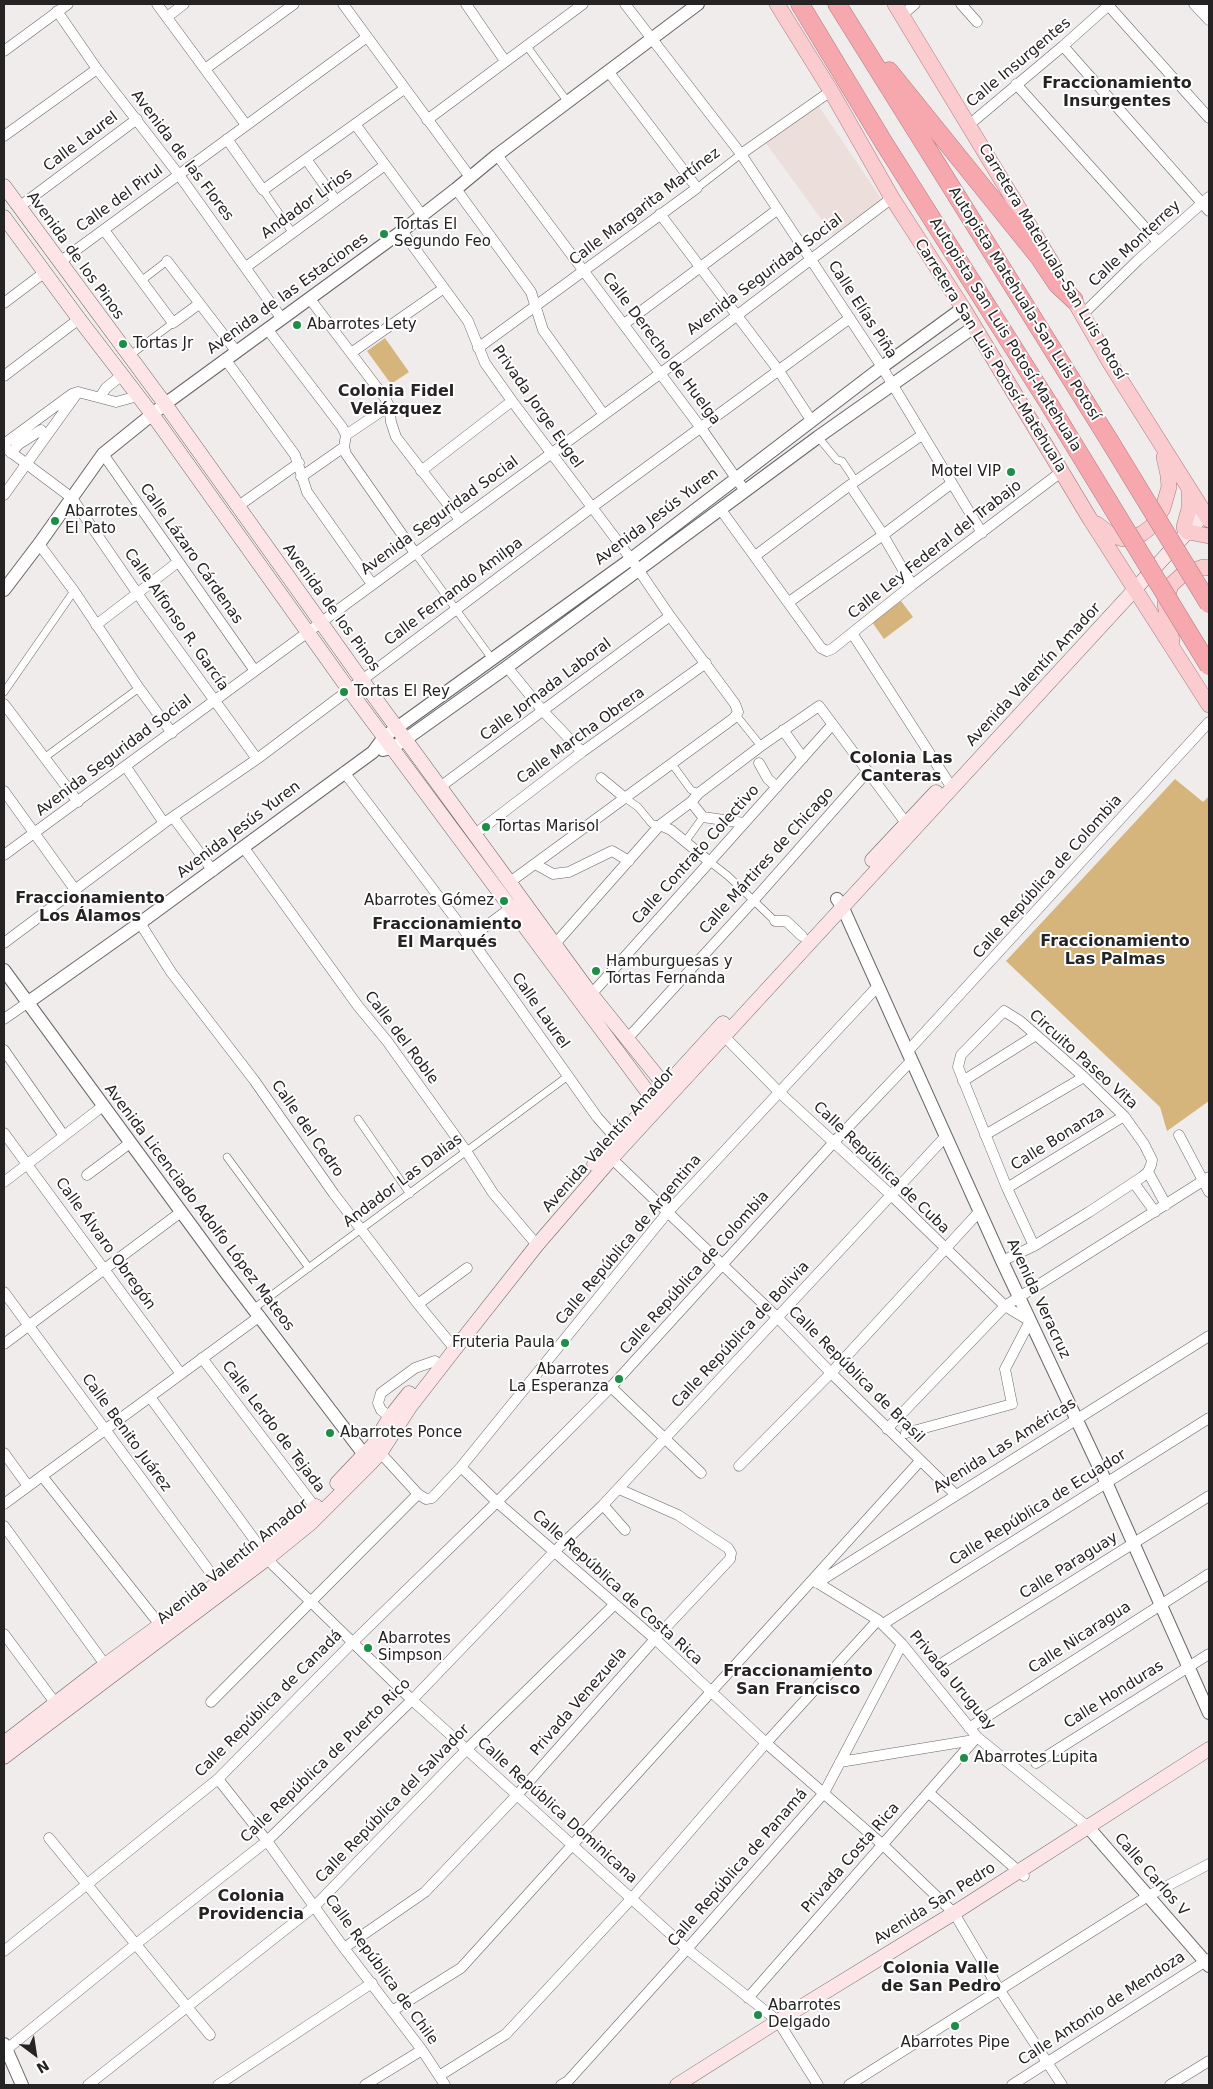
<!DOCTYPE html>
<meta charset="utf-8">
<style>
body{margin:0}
#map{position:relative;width:1213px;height:2089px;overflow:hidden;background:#f0eceb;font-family:"DejaVu Sans",sans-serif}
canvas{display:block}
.frame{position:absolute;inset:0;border:5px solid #252323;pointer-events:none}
.north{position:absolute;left:10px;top:2029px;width:50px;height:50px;-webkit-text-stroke:4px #fff;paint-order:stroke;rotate:149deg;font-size:14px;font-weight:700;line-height:20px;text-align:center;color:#252323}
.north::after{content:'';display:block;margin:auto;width:18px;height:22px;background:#252323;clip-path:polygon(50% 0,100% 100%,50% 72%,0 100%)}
</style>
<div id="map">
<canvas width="1213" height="2089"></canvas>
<div class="frame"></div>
<div class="north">N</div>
</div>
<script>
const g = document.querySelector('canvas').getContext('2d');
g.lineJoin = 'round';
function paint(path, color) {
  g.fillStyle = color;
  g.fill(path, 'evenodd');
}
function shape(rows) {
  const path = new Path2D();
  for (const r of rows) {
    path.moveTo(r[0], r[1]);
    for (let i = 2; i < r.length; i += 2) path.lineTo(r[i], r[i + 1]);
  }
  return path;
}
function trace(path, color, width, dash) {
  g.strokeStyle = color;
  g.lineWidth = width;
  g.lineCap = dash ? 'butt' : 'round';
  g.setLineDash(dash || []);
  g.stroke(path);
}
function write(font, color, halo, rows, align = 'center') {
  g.font = font + ' "DejaVu Sans",sans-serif';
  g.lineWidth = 4;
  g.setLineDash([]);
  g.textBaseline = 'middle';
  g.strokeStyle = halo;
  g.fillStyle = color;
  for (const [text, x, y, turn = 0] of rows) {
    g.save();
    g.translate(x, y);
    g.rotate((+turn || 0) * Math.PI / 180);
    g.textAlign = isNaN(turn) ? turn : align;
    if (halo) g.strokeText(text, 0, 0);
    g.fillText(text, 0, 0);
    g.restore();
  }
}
paint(shape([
 [818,105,882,200,833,235,765,142]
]), '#ebdedb');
paint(shape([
 [385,338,409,372,391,384,367,351],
 [901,601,913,617,884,639,872,622],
 [1175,779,1203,802,1209,796,1209,1101,1167,1131,1160,1107,1006,961]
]), '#d5b57b');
const pedestrian = shape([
 [526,45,567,101],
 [697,188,741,154],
 [263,190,292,232],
 [141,281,167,261],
 [129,356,173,323],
 [818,437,837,460,842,461,856,482],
 [415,553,492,659],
 [4,692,74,591],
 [736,715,761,746],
 [44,758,139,688],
 [672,764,691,790,699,793],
 [625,798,638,807,652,824,660,825],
 [685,842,703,817],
 [710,862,728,876,775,921],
 [358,1119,410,1194],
 [227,1157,309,1268],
 [253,1309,568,1076]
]);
const minor = shape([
 [157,4,246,125],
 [343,4,470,177],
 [466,4,505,61],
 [625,4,741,154,882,367,982,533],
 [961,4,977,22],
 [1194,4,1209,20],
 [1108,5,1209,118],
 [57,11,97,69,179,175,282,319],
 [1202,12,1209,5],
 [902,15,915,4],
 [167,17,184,4],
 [1063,46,1209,211],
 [4,51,68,4],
 [205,69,294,4],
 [1016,84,1158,242],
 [427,120,583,4],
 [355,124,422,215],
 [970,124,1063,46,1110,4],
 [4,136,97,69],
 [227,139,263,190,404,89],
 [741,154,831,91],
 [497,155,701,428,745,491],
 [306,159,336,201],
 [456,189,531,292,543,330,604,415],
 [19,207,137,119],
 [660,214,779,371,811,420],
 [104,230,173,323,199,304],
 [402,231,468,321,485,363,512,401,631,559,670,616,735,704,738,712,734,718,510,882],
 [61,261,367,37],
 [167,261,236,351],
 [246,267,385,165],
 [310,299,385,398,389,406,391,422,396,437,460,520],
 [4,303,45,272],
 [1082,315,1138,260,1209,197],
 [624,324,777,210],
 [268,330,342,427,346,435,344,447,346,454,415,553],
 [478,348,697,188,608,71],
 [351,353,444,288],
 [225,359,295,455,307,492,372,584],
 [4,376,79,319],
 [100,397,106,388,122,375],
 [346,435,389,406],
 [4,444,72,394,78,392,116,402,138,396],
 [4,447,72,498,144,603,257,759],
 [11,453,19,444,41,430],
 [103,454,255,671],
 [421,471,512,401],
 [301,477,344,447],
 [850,485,880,530,912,585],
 [4,495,78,392],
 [237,507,299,463],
 [721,510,821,648,827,651,832,649,912,585,1061,472],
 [39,544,74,591,139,688,172,733],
 [755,556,850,485,922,435],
 [789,602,883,535,952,483],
 [96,625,178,562],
 [852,633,952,788],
 [507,667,543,711,582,752],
 [4,704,78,802],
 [783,730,803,758],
 [759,763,768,779,777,787],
 [126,767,164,823],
 [344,772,470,938,597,1117,621,1144],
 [601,778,625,798],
 [440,787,670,616],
 [4,791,76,891],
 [691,802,703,817,744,823],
 [173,817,213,871],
 [660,825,671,830,710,862],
 [475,834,582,752,706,663],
 [244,848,358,1006,387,1041,466,1151,493,1193,537,1245],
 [4,855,661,373,892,198],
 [535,864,553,874,569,872,612,851,629,861],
 [775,921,786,921,802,936],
 [140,923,171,972,254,1080,334,1194,418,1304,455,1349],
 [470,938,516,904],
 [4,943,164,823,257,759,591,508,850,318],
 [555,944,660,825,691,802,699,793,761,746,819,706,909,827],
 [588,998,832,725],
 [4,1019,27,1003],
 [720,1032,779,1092,891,1195,1005,1306,1030,1321,1005,1369,1012,1404,906,1433],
 [628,1038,754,900,868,771],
 [4,1050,64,1136],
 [907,1052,1209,722],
 [963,1081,1036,1035],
 [4,1133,181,1374],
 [985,1135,1084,1077],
 [1179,1135,1209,1192],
 [607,1154,778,1318,831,1373,956,1495],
 [1148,1172,1166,1205],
 [87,1175,130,1143],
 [4,1182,103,1106],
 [1134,1183,1155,1212],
 [1007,1188,1124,1116],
 [1002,1261,1034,1246,1089,1212,1142,1177,1148,1172,1151,1165,1152,1160,1144,1144,1124,1116,1084,1077,1020,1021,1004,1011,961,1055,958,1067,1007,1188,1034,1246],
 [4,1292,221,1587],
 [418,1304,467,1268],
 [4,1344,181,1212],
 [202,1358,318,1511],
 [611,1387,701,1473],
 [150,1397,273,1565,412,1700,687,1949,778,2021,818,2085],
 [390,1417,381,1410,378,1403,381,1393,415,1368,435,1361],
 [887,1429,1005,1306,1209,1177],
 [376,1448,418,1494,426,1499,432,1498,461,1467,667,1213,878,986],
 [4,1453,28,1486],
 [739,1466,831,1373,979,1212],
 [461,1467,497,1502,655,1639,766,1743,883,1845,954,1913,999,1989,1062,2085],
 [42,1476,164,1630],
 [4,1504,260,1316],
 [603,1505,625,1530],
 [4,1526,109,1670],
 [813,1580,878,1620,902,1644,977,1737,1088,1827],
 [817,1583,1209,1336],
 [883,1624,1209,1418],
 [4,1634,59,1708],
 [944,1662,1209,1496],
 [211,1702,418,1494],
 [969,1728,1209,1574],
 [840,1762,974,1740],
 [1036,1763,1209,1654],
 [218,1779,267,1841,344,1948,422,2050,445,2085],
 [929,1793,1024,1876],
 [49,1838,210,2035],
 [344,1948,425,1892,517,1795,655,1639,730,1559,731,1553,728,1548,678,1515,619,1489],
 [4,1951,218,1779,353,1642,497,1502,611,1387,834,1142,911,1061],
 [748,1998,977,1737],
 [392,2011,461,1968,920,1461],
 [7,2049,136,1944,267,1841,412,1700,555,1551,603,1505,946,1136],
 [439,2076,506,2034,632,1898,766,1743,878,1620],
 [88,2085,315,1906,467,1749,614,1605],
 [218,2085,372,1983],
 [365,2085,422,2050],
 [561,2085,568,2081,687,1949,824,1793,902,1644],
 [849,2085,1148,1896,1209,1864],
 [1012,2085,1209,1959],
 [1170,2085,1209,2061]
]);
const tertiary = shape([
 [4,590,39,544,103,454,165,404,402,231,456,189,497,155,698,4],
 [383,750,392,748,406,739,507,667,818,437,974,327],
 [837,899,842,906,1002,1261,1106,1482,1209,1713],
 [4,970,226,1273,369,1461],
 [27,1003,140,923,373,752,384,737,631,559,882,367,963,308],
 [1088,1827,1209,1966],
 [4,2044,22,2085]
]);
const secondary = shape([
 [4,186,165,404,362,680,591,994,670,1092],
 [4,217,79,319,152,414,349,690,658,1106],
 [872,860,936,792],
 [594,1164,723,1023],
 [337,1483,373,1445,390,1417,409,1393],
 [4,1743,105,1665,218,1583,316,1506],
 [4,1757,268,1558,311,1523,371,1463,381,1452,410,1407,455,1349,537,1245,612,1158,1205,513],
 [677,2085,778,2021,954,1913,1209,1749]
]);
const primary = shape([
 [777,4,831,91,892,198,963,308,1090,519,1209,705],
 [895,4,1055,268],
 [1068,290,1110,363,1209,520],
 [1189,490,1189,509,1184,527,1188,532,1209,536],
 [1097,524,1111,535,1123,539,1133,538,1143,533,1152,526,1163,508,1169,487,1168,475,1164,457],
 [1172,641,1165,604,1171,585,1183,574,1203,567,1209,568]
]);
const motorway = shape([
 [800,4,884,143,1049,404],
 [837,4,1109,440],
 [889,71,1039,257,1057,284,1074,300]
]);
trace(pedestrian, '#696665', 8);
trace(minor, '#696665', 11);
trace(tertiary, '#696665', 14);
trace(secondary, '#696665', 15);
trace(primary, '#ae797e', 16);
trace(motorway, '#ae797e', 19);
trace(pedestrian, '#fff', 7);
trace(minor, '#fff', 10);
trace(tertiary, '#fff', 12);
trace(secondary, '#fde5e7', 14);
trace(primary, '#facbcf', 15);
trace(motorway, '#f7a8af', 18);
const motorwayBridge = shape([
 [1049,404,1209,666],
 [1109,440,1209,604]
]);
trace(motorwayBridge, '#ae797e', 19, []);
trace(motorwayBridge, '#f7a8af', 18);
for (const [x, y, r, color] of [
 [384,234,5,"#1d8e47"],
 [297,325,5,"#1d8e47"],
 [123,344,5,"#1d8e47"],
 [1011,472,5,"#1d8e47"],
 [55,521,5,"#1d8e47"],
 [344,692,5,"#1d8e47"],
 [486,827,5,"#1d8e47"],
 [504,901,5,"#1d8e47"],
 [596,971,5,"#1d8e47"],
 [565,1343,5,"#1d8e47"],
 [619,1379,5,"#1d8e47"],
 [330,1433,5,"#1d8e47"],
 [368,1648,5,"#1d8e47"],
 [964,1758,5,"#1d8e47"],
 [758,2015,5,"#1d8e47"],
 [955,2026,5,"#1d8e47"]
]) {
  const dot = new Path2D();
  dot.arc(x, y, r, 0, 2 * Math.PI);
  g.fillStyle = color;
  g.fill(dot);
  trace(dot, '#fff', 2);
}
write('15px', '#252323', '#fff', [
 ["Calle Insurgentes",1019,63,-40],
 ["Calle Laurel",81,142,-37],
 ["Avenida de las Flores",182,156,53],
 ["Calle del Pirul",120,199,-36],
 ["Andador Lirios",307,204,-36],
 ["Calle Margarita Martínez",645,207,-37],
 ["Calle Monterrey",1135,244,-43],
 ["Avenida de los Pinos",75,256,54],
 ["Carretera Matehuala-San Luis Potosí",1052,262,59],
 ["Avenida Seguridad Social",765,275,-37],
 ["Avenida de las Estaciones",288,294,-36],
 ["Autopista Matehuala-San Luis Potosí",1024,304,58],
 ["Calle Elías Piña",862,310,57],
 ["Autopista San Luis Potosí-Matehuala",1005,335,58],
 ["Calle Derecho de Huelga",661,349,53],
 ["Carretera San Luis Potosí-Matehuala",990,356,58],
 ["Privada Jorge Eugel",537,407,55],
 ["Avenida Seguridad Social",440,516,-36],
 ["Avenida Jesús Yuren",657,517,-37],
 ["Calle Ley Federal del Trabajo",935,550,-38],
 ["Calle Lázaro Cárdenas",191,554,55],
 ["Calle Fernando Amilpa",454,592,-37],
 ["Avenida de los Pinos",331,608,54],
 ["Calle Alfonso R. García",176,620,55],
 ["Avenida Valentín Amador",1034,675,-47],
 ["Calle Jornada Laboral",546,690,-37],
 ["Calle Marcha Obrera",581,736,-36],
 ["Avenida Seguridad Social",114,756,-37],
 ["Avenida Jesús Yuren",239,830,-37],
 ["Calle Contrato Colectivo",696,855,-48],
 ["Calle Mártires de Chicago",767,861,-48],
 ["Calle República de Colombia",1048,877,-48],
 ["Calle Laurel",540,1011,55],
 ["Calle del Roble",401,1038,53],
 ["Circuito Paseo Vita",1083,1060,42],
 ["Calle del Cedro",307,1129,55],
 ["Calle Bonanza",1058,1139,-32],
 ["Avenida Valentín Amador",609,1140,-48],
 ["Calle República de Cuba",881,1168,44],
 ["Andador Las Dalias",403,1181,-37],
 ["Avenida Licenciado Adolfo López Mateos",199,1208,53],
 ["Calle República de Argentina",629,1240,-50],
 ["Calle Álvaro Obregón",105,1244,54],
 ["Calle República de Colombia",695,1273,-48],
 ["Avenida Veracruz",1038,1299,65],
 ["Calle República de Bolivia",741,1335,-47],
 ["Calle República de Brasil",856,1375,45],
 ["Calle Lerdo de Tejada",273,1427,53],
 ["Calle Benito Juárez",126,1433,54],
 ["Avenida Las Américas",1005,1446,-32],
 ["Calle República de Ecuador",1038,1508,-32],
 ["Avenida Valentín Amador",233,1562,-39],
 ["Calle Paraguay",1069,1566,-32],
 ["Calle República de Costa Rica",617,1588,42],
 ["Calle Nicaragua",1080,1638,-33],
 ["Privada Uruguay",952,1681,50],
 ["Calle Honduras",1114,1695,-32],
 ["Privada Venezuela",579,1702,-49],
 ["Calle República de Canadá",269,1704,-45],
 ["Calle República de Puerto Rico",326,1761,-44],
 ["Calle República del Salvador",393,1804,-46],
 ["Calle República Dominicana",557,1811,42],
 ["Privada Costa Rica",851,1858,-49],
 ["Calle República de Panamá",738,1868,-49],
 ["Calle Carlos V",1151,1875,49],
 ["Avenida San Pedro",935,1904,-32],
 ["Calle República de Chile",381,1970,54],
 ["Calle Antonio de Mendoza",1102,2009,-33]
]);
write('15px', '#252323', '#fff', [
 ["Tortas El",394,225],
 ["Segundo Feo",394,242],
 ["Abarrotes Lety",307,325],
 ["Tortas Jr",133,344],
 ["Motel VIP",1001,472,"right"],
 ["Abarrotes",65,512],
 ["El Pato",65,529],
 ["Tortas El Rey",354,692],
 ["Tortas Marisol",496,827],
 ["Abarrotes Gómez",494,901,"right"],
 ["Hamburguesas y",606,962],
 ["Tortas Fernanda",606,979],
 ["Fruteria Paula",555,1343,"right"],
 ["Abarrotes",609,1370,"right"],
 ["La Esperanza",609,1387,"right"],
 ["Abarrotes Ponce",340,1433],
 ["Abarrotes",378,1639],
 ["Simpson",378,1656],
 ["Abarrotes Lupita",974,1758],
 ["Abarrotes",768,2006],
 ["Delgado",768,2023],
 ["Abarrotes Pipe",955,2043,"center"]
], 'left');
write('bold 16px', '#252323', '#fff', [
 ["Fraccionamiento",1117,84],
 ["Insurgentes",1117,102],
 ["Colonia Fidel",396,392],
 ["Velázquez",396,410],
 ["Colonia Las",901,759],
 ["Canteras",901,777],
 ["Fraccionamiento",90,899],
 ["Los Álamos",90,917],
 ["Fraccionamiento",447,925],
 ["El Marqués",447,943],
 ["Fraccionamiento",1115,942],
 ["Las Palmas",1115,960],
 ["Fraccionamiento",798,1672],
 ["San Francisco",798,1690],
 ["Colonia",251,1897],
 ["Providencia",251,1915],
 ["Colonia Valle",941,1969],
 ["de San Pedro",941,1987]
]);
</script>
